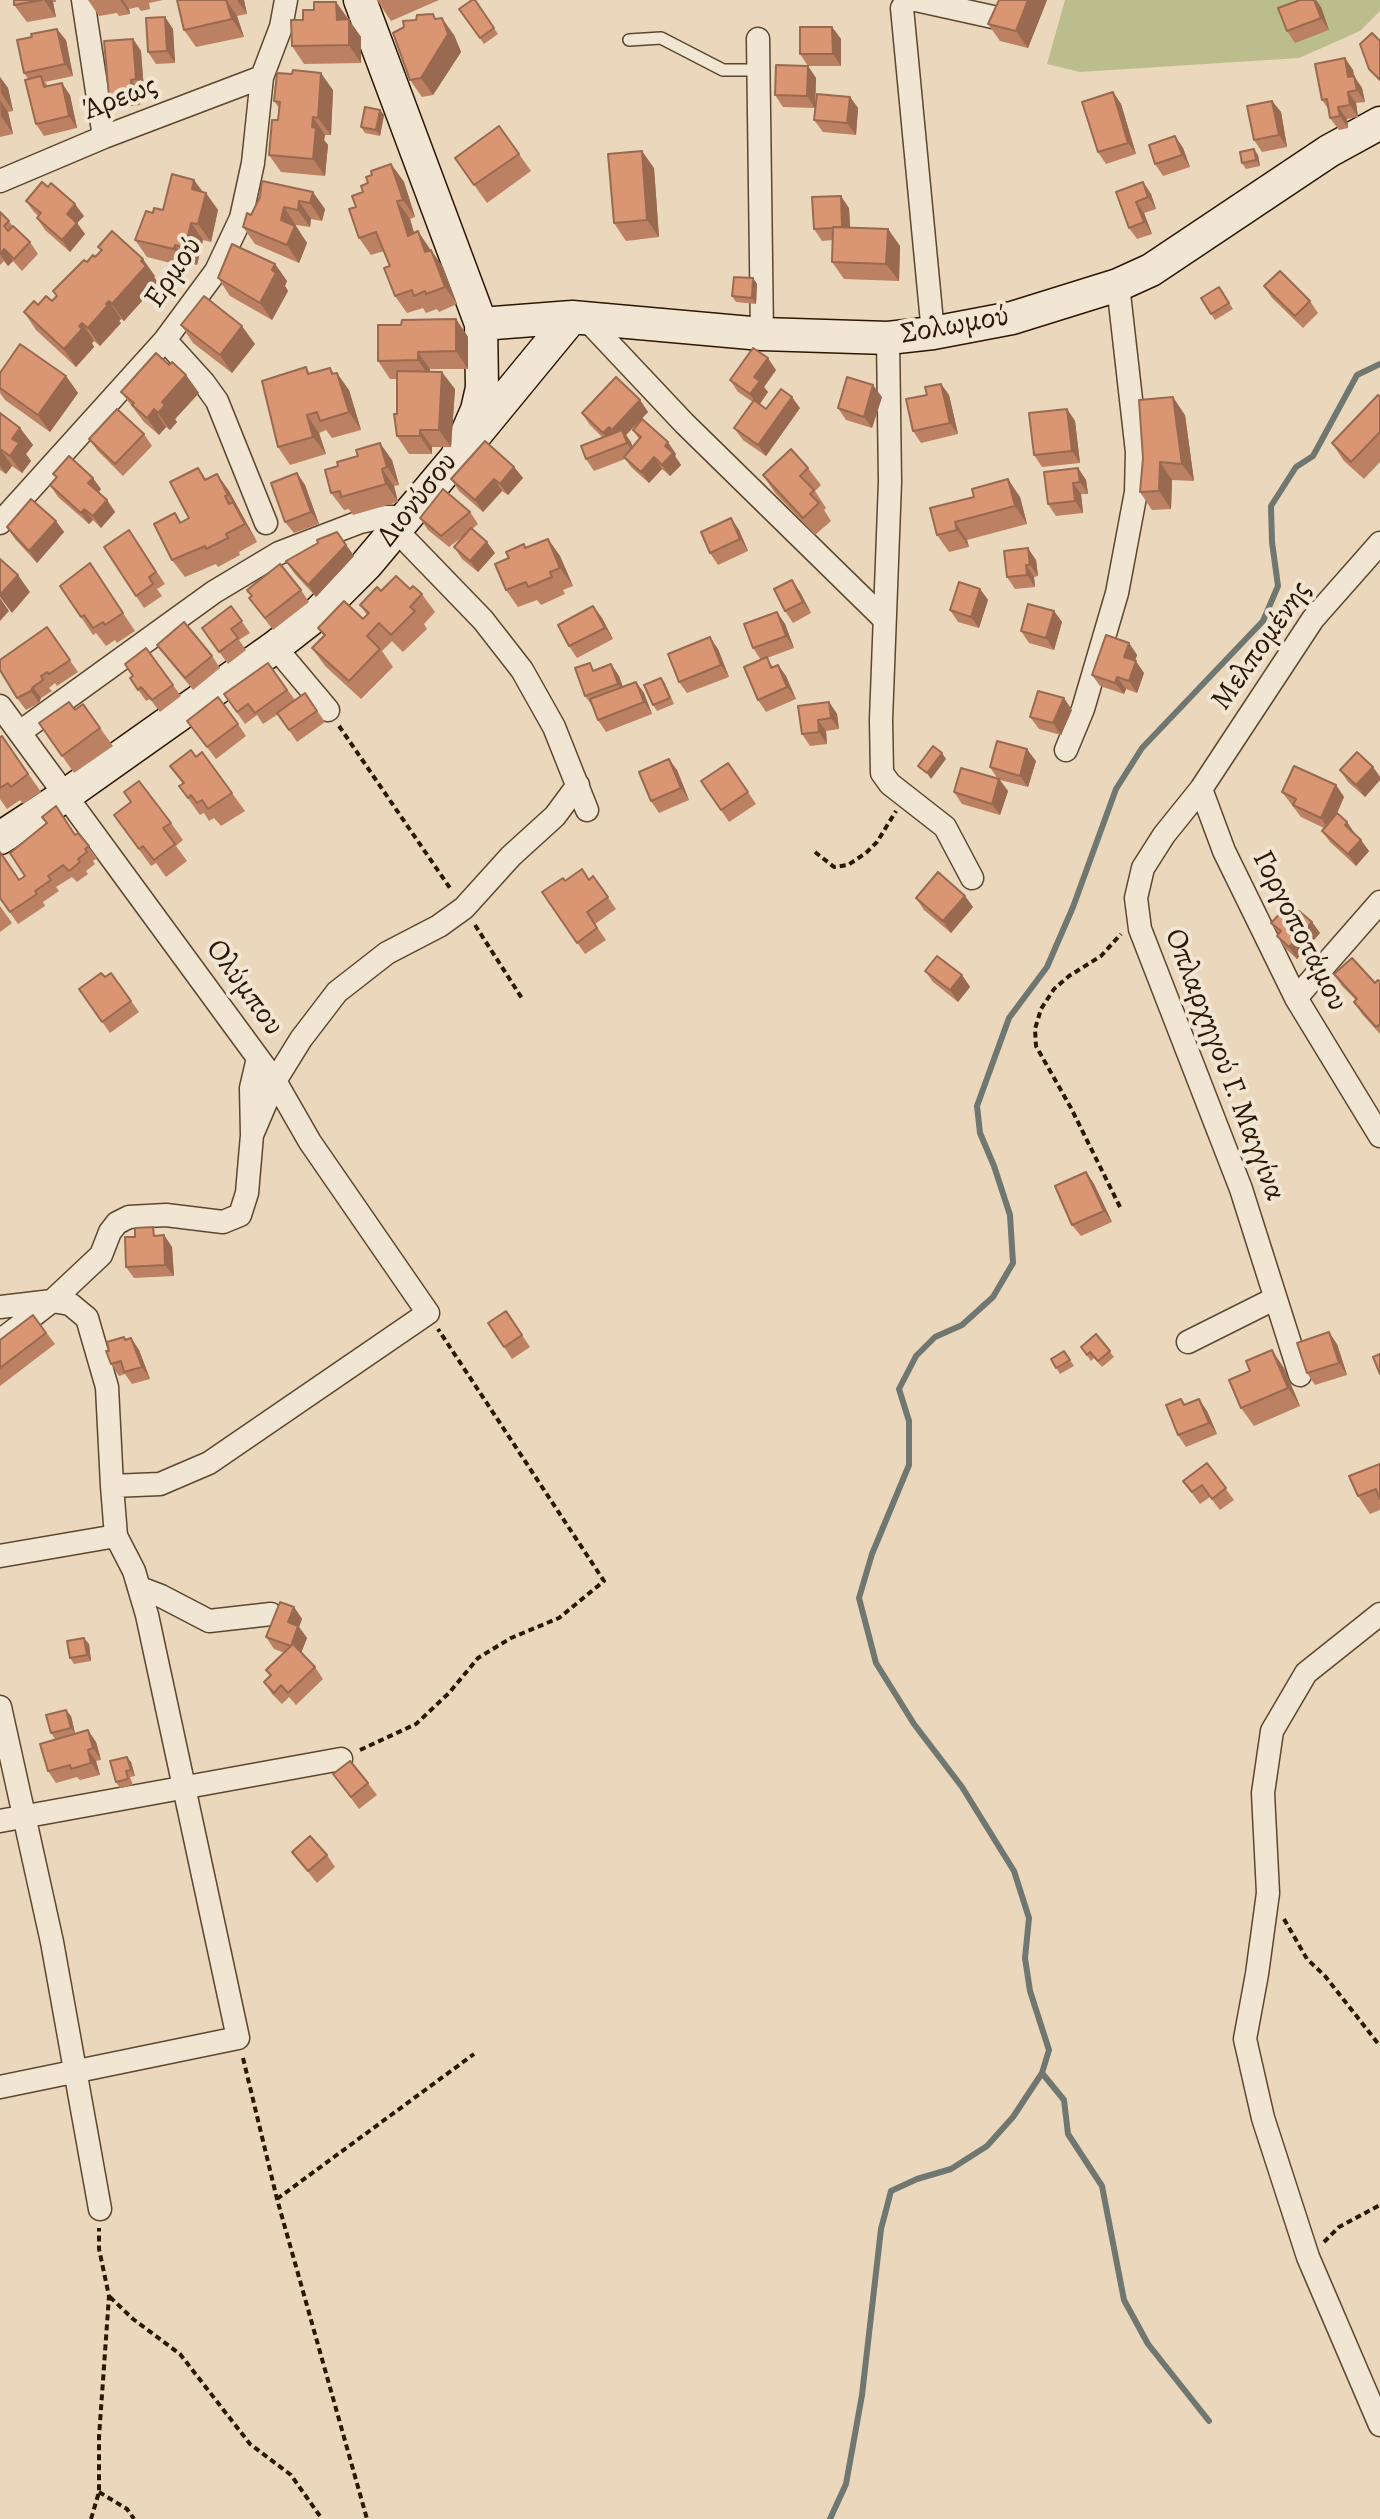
<!DOCTYPE html>
<meta charset="utf-8">
<style>
body{margin:0}
canvas{display:block;background:#ead7bc}
</style>
<canvas width="1380" height="2519"></canvas>
<script>
const g = document.querySelector('canvas').getContext('2d');
g.lineJoin = 'round';
function paint(path, color) {
  g.fillStyle = color;
  g.fill(path, 'evenodd');
}
function shape(rows) {
  const path = new Path2D();
  for (const r of rows) {
    path.moveTo(r[0], r[1]);
    for (let i = 2; i < r.length; i += 2) path.lineTo(r[i], r[i + 1]);
  }
  return path;
}
function trace(path, color, width, dash) {
  g.strokeStyle = color;
  g.lineWidth = width;
  g.lineCap = dash ? 'butt' : 'round';
  g.setLineDash(dash || []);
  g.stroke(path);
}
function write(font, color, halo, rows, align = 'center') {
  g.font = font + ' Alegreya,serif';
  g.lineWidth = 8;
  g.setLineDash([]);
  g.textBaseline = 'middle';
  g.strokeStyle = halo;
  g.fillStyle = color;
  for (const [text, x, y, turn = 0] of rows) {
    g.save();
    g.translate(x, y);
    g.rotate((+turn || 0) * Math.PI / 180);
    g.textAlign = isNaN(turn) ? turn : align;
    if (halo) g.strokeText(text, 0, 0);
    g.fillText(text, 0, 0);
    g.restore();
  }
}
paint(shape([
 [1065,0,1380,0,1380,11,1360,31,1299,58,1080,72,1047,64]
]), '#bcbd8d');
trace(shape([
 [1042,2073,1064,2100,1068,2134,1102,2186,1124,2300,1148,2344,1209,2421],
 [830,2519,846,2484,862,2395,881,2229,891,2191,917,2179,951,2169,987,2146,1013,2117,1042,2073,1049,2050,1030,1991,1025,1958,1029,1918,1014,1871,962,1787,914,1724,876,1663,859,1598,872,1554,909,1465,909,1421,899,1389,916,1356,935,1337,962,1325,993,1297,1013,1263,1010,1215,994,1166,980,1133,977,1106,1009,1018,1047,967,1073,907,1116,789,1142,748,1263,621,1278,586,1272,542,1271,506,1296,467,1313,456,1357,375,1380,364]
]), '#6f7770', 6);
const lane = shape([
 [629,40,661,38,723,70,758,70]
]);
const street = shape([
 [83,0,104,137],
 [912,0,906,2,902,8,933,333],
 [916,0,993,17],
 [758,39,762,334],
 [0,181,104,137,262,77],
 [586,319,684,423,883,618],
 [888,338,890,482,881,720,882,773,890,784,945,827,972,878],
 [165,340,204,383,217,401,266,523],
 [0,523,165,340,216,271,241,218,253,163,262,77,281,27,286,0],
 [396,530,483,620,522,670,554,727,587,810],
 [275,647,328,710],
 [0,706,275,1081,310,1142,428,1313,209,1463,160,1484,112,1486,116,1536],
 [20,732,214,592,279,553,360,522,385,517,408,517],
 [1066,750,1083,709,1117,593,1136,492,1137,452,1118,285],
 [1201,789,1224,851,1296,998,1380,1136],
 [1296,998,1380,902],
 [252,1135,275,1081,301,1039,337,992,387,953,439,926,464,908,511,856,555,816,578,785],
 [0,1307,52,1301,70,1304,87,1318,107,1387,112,1486],
 [0,1341,52,1301,101,1255,110,1232,117,1223,129,1217,166,1215,223,1222,240,1215,247,1193,252,1135,251,1088,258,1058],
 [1188,1342,1274,1299],
 [1300,1375,1241,1189,1140,929,1136,898,1143,868,1164,835,1201,789,1313,619,1380,543],
 [0,1556,116,1536,134,1571,147,1615,238,2038,0,2087],
 [140,1588,161,1596,209,1621,271,1614],
 [1380,1614,1306,1673,1272,1731,1263,1793,1268,1893,1257,1974,1245,2039,1263,2118,1308,2257,1380,2425],
 [0,1707,52,1942,100,2209],
 [0,1821,341,1759]
]);
const secondary = shape([
 [481,324,572,317,762,334,888,338,933,333,1012,318,1118,285,1151,270,1329,151,1380,123],
 [475,435,572,317],
 [0,838,66,795,275,647,316,615,366,565,456,458,477,410,482,388,481,324,360,0]
]);
trace(lane, '#5c472f', 14);
trace(street, '#5c472f', 25);
trace(secondary, '#2c1700', 35);
trace(shape([
 [339,726,452,891],
 [815,852,834,867,848,865,866,853,877,842,896,811],
 [475,925,523,1000],
 [1120,1207,1071,1108,1036,1046,1035,1029,1041,1009,1054,989,1069,976,1101,956,1121,934],
 [360,1750,416,1724,449,1693,478,1658,511,1638,559,1618,604,1581,438,1329],
 [1284,1919,1307,1959,1325,1976,1380,2046],
 [243,2058,277,2199,367,2519],
 [277,2199,474,2054],
 [1324,2242,1339,2227,1380,2205],
 [110,2297,133,2319,180,2354,250,2444,291,2475,322,2519],
 [99,2492,127,2509,134,2519],
 [91,2519,99,2492,99,2437,109,2296,99,2249,99,2228]
]), '#2c1700', 4, [6, 4]);
trace(lane, '#f1e5d3', 11);
trace(street, '#f1e5d3', 22);
trace(secondary, '#f1e5d3', 32);
paint(shape([
 [14,0,56,0,56,2,53,2,56,17,27,22,14,5],
 [88,0,163,0,149,3,150,9,141,11,138,7,129,9,130,14,119,16,117,13,99,16],
 [177,0,244,0,247,14,237,16,244,37,196,47,184,30],
 [377,0,439,0,391,21],
 [475,0,498,34,484,44,459,9],
 [999,0,1047,0,1028,48,1000,41,988,24],
 [336,2,361,37,361,63,304,64,292,46,303,20,314,10],
 [1321,7,1329,30,1295,43,1287,31],
 [165,17,173,29,175,63,156,64,148,52],
 [436,19,454,35,461,52,433,95,422,97,410,80],
 [832,27,841,39,841,66,808,66,816,78,815,108,783,107,775,95,808,66,800,54],
 [133,39,141,51,144,91,139,91,140,105,117,108,109,96],
 [66,40,73,76,45,82,48,86,70,95,77,128,44,136,36,124,28,79,24,73],
 [1345,58,1353,70,1354,76,1362,88,1365,102,1356,103,1358,117,1347,119,1348,128,1339,130,1330,118,1329,110,1322,100],
 [0,77,8,88,13,111,8,112,13,134,0,137],
 [333,90,331,135,325,135,324,140,328,145,325,176,281,172,269,155,278,120,279,108,274,101],
 [1113,92,1121,104,1136,154,1106,164,1098,152],
 [850,97,858,108,856,135,823,132,814,120],
 [1272,101,1281,112,1287,147,1262,152,1254,140],
 [380,110,384,115,380,136,365,133,361,127],
 [1175,136,1183,148,1190,167,1163,176,1155,164],
 [519,154,531,171,487,203,455,158],
 [1258,155,1260,166,1246,169,1242,163],
 [391,164,404,182,415,217,410,219,414,233,430,250,443,267,457,304,439,312,437,309,426,313,423,308,407,313,395,296,390,266,384,251,371,255,359,238,356,207,372,175],
 [654,168,659,237,626,241,614,223],
 [262,181,325,209,322,221,311,219,310,227,296,225,296,227,307,243,299,263,255,244,243,227,251,215,260,197],
 [1143,182,1151,194,1156,209,1144,213,1152,234,1137,239,1129,228],
 [203,192,218,210,211,242,203,240,197,265,187,263,186,267,147,257,135,240,153,213,163,210],
 [26,201,84,216,77,223,85,234,70,252,45,230,37,218,38,216,34,212],
 [849,208,850,227,888,229,900,246,899,281,844,279,832,262,833,240,822,241,814,229],
 [0,212,13,226,30,242,38,254,22,271,13,261,8,266,4,261,0,265],
 [98,247,155,276,154,277,158,283,124,321,121,319,119,321,121,323,100,346,94,341,92,343,94,347,76,367,36,330,24,312,38,305,52,301,57,296,53,291,87,262,95,257,101,251],
 [275,264,287,281,285,286,288,291,272,320,230,296,218,278],
 [753,278,757,284,756,304,736,302,732,296],
 [1264,286,1310,301,1318,313,1303,328,1272,298],
 [1219,287,1233,309,1215,320,1201,298],
 [456,319,468,337,468,369,430,369,430,371,455,389,451,447,432,447,432,454,409,454,397,436,397,379,390,379,378,361,401,325],
 [181,325,255,344,232,373,193,343],
 [169,365,186,375,199,393,175,419,177,422,170,430,166,427,159,435,144,422,121,392],
 [306,367,310,374,334,374,349,390,361,430,332,438,326,430,319,433,326,454,290,465,278,447],
 [776,370,764,387,768,392,760,404,766,409,800,408,766,456,743,440,734,428,753,402,738,392,730,380],
 [0,373,66,376,78,393,50,432,5,400,0,393],
 [941,384,949,395,958,434,921,443,913,431,927,395],
 [882,397,872,428,846,420,838,408],
 [1380,397,1380,462,1364,479,1344,461,1332,443],
 [640,400,648,412,626,435,633,447,639,439,633,430,676,454,675,456,681,465,670,476,662,469,649,483,632,468,625,459,594,471,586,459,603,438,590,425,582,413],
 [1067,409,1075,421,1080,463,1042,467,1034,455],
 [0,413,20,428,33,445,26,454,31,461,22,473,12,466,6,474,0,470],
 [1185,415,1194,481,1172,480,1171,509,1152,510,1140,492],
 [144,434,152,446,123,476,97,450,89,439],
 [392,460,399,485,394,486,398,502,353,515,349,509,344,510,331,493],
 [514,467,523,478,508,495,502,491,483,512,459,491,451,479],
 [198,468,206,479,217,474,229,491,257,542,239,552,240,555,218,567,216,564,185,577,172,560,175,513,181,522,189,518],
 [808,468,821,485,815,491,826,508,824,510,831,521,815,535,775,493,763,475],
 [1078,468,1086,480,1088,494,1081,494,1083,513,1056,516,1048,504],
 [297,473,305,485,319,524,294,533,285,522],
 [53,474,101,489,99,492,107,500,115,512,101,528,93,520,89,524,58,497,50,485,56,478],
 [1020,497,1027,524,967,540,969,547,949,552,937,535,930,508],
 [470,512,478,524,472,529,495,553,478,572,462,559,454,547,466,534,449,547,428,530,420,518],
 [731,518,739,530,748,551,718,565,710,553],
 [56,521,64,532,37,563,15,539,7,527],
 [129,530,165,584,157,589,162,596,144,608,136,596],
 [337,532,354,556,316,597,294,573,286,561],
 [548,539,560,556,573,586,563,590,565,594,541,605,537,600,518,607,506,590,509,558,526,548],
 [1036,560,1038,576,1034,577,1035,587,1015,589,1007,577],
 [90,563,135,631,117,643,115,640,106,646,96,633,93,635,60,586],
 [792,580,800,592,811,613,793,623,785,611],
 [410,589,422,594,435,612,424,624,427,629,403,652,392,641,382,651,393,667,361,699,325,666,312,648,324,636,318,628,363,619,367,615,360,605,381,591],
 [980,589,988,600,979,628,958,622,950,610],
 [301,590,309,602,273,630,249,598],
 [231,606,250,633,239,640,246,650,228,664,202,628],
 [593,606,602,618,613,639,577,658,569,646],
 [1054,611,1062,622,1054,650,1029,643,1021,631],
 [777,612,785,624,794,648,767,658,773,667,778,665,786,676,796,699,766,712,758,700,761,660,753,648],
 [47,627,78,672,57,686,55,683,49,688,52,691,41,698,39,703,26,710,17,698],
 [1129,643,1137,655,1135,661,1144,673,1137,693,1126,689,1124,694,1100,686,1092,675],
 [157,645,212,656,220,668,193,690],
 [146,648,181,696,160,712,150,699,146,701,130,678,133,676],
 [718,649,729,677,687,693,679,682],
 [268,663,295,700,305,693,325,722,297,742,278,714,263,724,257,715,245,724,224,694],
 [611,664,619,676,623,687,636,682,644,693,652,714,606,732,598,720,593,707,585,696,595,670],
 [661,678,665,683,674,704,657,711,653,705],
 [829,702,837,714,839,729,826,731,827,744,810,746,802,734],
 [83,704,113,746,74,773,39,723,75,710],
 [1072,710,1061,735,1039,729,1030,717],
 [187,721,238,724,246,736,216,759],
 [2,736,41,792,23,804,20,800,7,809,0,799,0,737],
 [196,757,232,793,245,811,221,826,214,818,209,821,204,813,200,815,179,786,183,784,170,766],
 [1036,761,1028,787,1000,780,1008,791,1000,815,962,804,954,792,997,778,990,767],
 [728,763,756,804,729,822,701,781],
 [1373,767,1380,777,1380,780,1365,797,1348,782,1340,770],
 [677,770,689,800,659,813,651,801],
 [1336,785,1344,797,1337,814,1347,822,1355,834,1369,851,1356,866,1330,842,1322,831,1324,828,1301,817,1282,792],
 [114,815,171,823,183,840,176,846,187,861,166,877,156,863,151,866],
 [64,818,75,835,78,833,97,858,93,861,95,864,86,871,88,874,77,882,72,877,56,887,59,891,43,902,45,906,18,924,0,898,25,876],
 [593,876,616,909,595,924,606,940,585,954,542,892,565,881,589,880],
 [965,896,973,907,951,933,924,910,916,898],
 [0,906,12,923,0,932],
 [1295,916,1312,922,1320,933,1297,959,1285,948,1277,936,1279,934,1271,923],
 [925,971,962,975,970,987,958,1002,933,982],
 [111,973,139,1012,110,1033,79,989,105,977],
 [1334,974,1375,983,1380,982,1380,1034,1362,1014,1354,1002,1356,1000,1342,986],
 [1086,1172,1094,1184,1112,1222,1081,1236,1072,1225],
 [164,1235,172,1247,174,1276,134,1278,126,1267],
 [506,1311,530,1347,512,1359,488,1323],
 [33,1315,55,1344,0,1386,0,1340],
 [1096,1334,1114,1357,1102,1367,1094,1358,1091,1361,1081,1347],
 [124,1337,126,1339,131,1338,139,1350,150,1379,132,1384,125,1374,119,1376,111,1364,109,1351],
 [1337,1344,1347,1375,1315,1385,1307,1373],
 [1064,1351,1074,1366,1060,1374,1051,1359],
 [1284,1368,1300,1406,1254,1426,1241,1408],
 [1185,1405,1207,1411,1217,1434,1186,1447,1178,1435],
 [1207,1463,1234,1500,1220,1510,1210,1497,1200,1504,1183,1481],
 [1380,1464,1380,1510,1370,1514,1358,1496],
 [294,1607,302,1619,299,1627,307,1638,301,1653,315,1667,323,1679,296,1705,289,1697,282,1704,272,1694,264,1682,270,1676,266,1670,285,1653,274,1649,266,1637],
 [89,1644,91,1661,74,1664,70,1658],
 [71,1716,75,1733,55,1739,51,1733],
 [96,1742,101,1760,96,1761,100,1775,80,1780,77,1777,56,1783,48,1771],
 [127,1757,131,1762,135,1776,130,1777,133,1785,120,1788,116,1782],
 [333,1774,368,1783,377,1795,359,1809],
 [292,1852,327,1855,335,1867,317,1883]
]), '#bb8162');
paint(shape([
 [44,0,52,0,53,2,56,17],
 [120,0,123,0,129,9,130,14],
 [226,0,237,16,244,37,232,19],
 [237,0,244,0,247,14],
 [1028,0,1047,0,1028,48,1016,31],
 [1314,0,1316,0,1321,7,1329,30,1321,18],
 [336,2,361,37,361,63,349,45,337,20],
 [165,17,173,29,175,63,167,51],
 [442,18,454,35,461,52,433,95,421,78],
 [832,27,841,39,841,66,833,54],
 [57,29,66,40,73,76,65,64],
 [133,39,141,51,144,91,136,79],
 [1345,58,1353,70,1356,89,1348,77],
 [808,66,816,78,815,108,807,96],
 [321,73,333,90,331,135,318,118],
 [1354,76,1362,88,1365,102,1357,90],
 [0,77,8,88,13,111,1,93],
 [131,80,139,91,140,105,132,93],
 [62,83,70,95,77,128,69,116],
 [1113,92,1121,104,1136,154,1128,143],
 [1348,92,1356,103,1358,117,1350,105],
 [850,97,858,108,856,135,847,123],
 [0,100,8,112,13,134,1,116],
 [1272,101,1281,112,1287,147,1279,135],
 [1338,107,1347,119,1348,128,1340,116],
 [380,110,384,115,380,136,376,130],
 [313,117,325,135,324,140,328,145,325,176,313,159,312,127],
 [1175,136,1183,148,1190,167,1182,155],
 [1254,149,1258,155,1260,166,1256,160],
 [642,151,654,168,659,237,647,220],
 [391,164,404,182,415,217,403,200],
 [194,180,206,196,206,193,218,210,211,242,198,224,192,189],
 [1143,182,1151,194,1156,209,1148,197],
 [313,192,325,209,322,221,310,203],
 [841,196,849,208,851,240,842,228],
 [299,201,311,219,310,227,298,210],
 [397,201,410,219,420,253,408,236],
 [1136,202,1144,213,1152,234,1144,222],
 [75,204,84,216,77,223,85,234,70,252,62,240,67,214],
 [284,207,307,243,299,263,287,245,281,220],
 [191,223,203,240,197,265,185,248],
 [888,229,900,246,899,281,886,264],
 [418,231,430,249,437,270,425,252],
 [175,245,187,263,186,267,174,249],
 [4,249,13,261,8,266,0,254],
 [431,250,443,267,457,304,445,287],
 [143,259,155,276,154,277,158,283,124,321,112,304],
 [275,264,287,281,285,286,288,291,272,320,260,303],
 [753,278,757,284,756,304,752,298],
 [109,301,121,319,119,321,121,323,100,346,88,328],
 [456,319,468,337,468,369,456,351],
 [82,323,94,341,92,343,94,347,76,367,64,349],
 [242,326,255,344,232,373,220,355],
 [418,352,430,369,430,378,418,360],
 [768,358,776,370,764,387,768,392,758,406,750,394,754,377],
 [330,368,340,382,337,373,349,390,361,430,349,412],
 [442,372,455,389,451,447,439,430],
 [186,375,199,393,175,419,177,422,170,430,158,413,162,402],
 [66,376,78,393,50,432,38,415],
 [941,384,949,395,958,434,950,423],
 [873,385,882,397,872,428,864,417],
 [792,397,800,408,766,456,758,445],
 [1173,397,1185,415,1194,481,1182,464],
 [640,400,648,412,626,435,631,442,635,455,627,443,620,442,612,430],
 [154,409,166,427,159,435,147,418],
 [1067,409,1075,421,1080,463,1072,451],
 [307,415,319,433,326,454,313,437],
 [609,427,617,438,611,445,603,433],
 [20,428,33,445,26,454,31,461,22,473,10,456,12,439],
 [420,430,432,447,432,454,420,436],
 [668,442,676,454,675,456,681,465,670,476,662,465,665,446],
 [380,443,392,460,399,485,387,467],
 [0,449,12,466,6,474,0,466],
 [654,457,662,469,649,483,641,472],
 [1160,462,1172,480,1171,509,1159,491],
 [514,467,523,478,508,495,500,484],
 [1078,468,1086,480,1088,494,1080,482],
 [382,469,394,486,398,502,386,484],
 [297,473,305,485,319,524,311,512],
 [217,474,229,491,257,542,245,524],
 [93,478,101,489,96,495,88,483],
 [494,479,502,491,483,512,475,500],
 [1008,479,1020,497,1027,524,1015,506],
 [1073,483,1081,494,1083,513,1075,501],
 [107,500,115,512,101,528,93,516],
 [84,509,93,520,89,524,81,513],
 [731,518,739,530,748,551,740,539],
 [56,521,64,532,37,563,29,551],
 [955,522,967,540,969,547,957,530],
 [548,539,560,556,573,586,560,568],
 [487,542,495,553,478,572,470,561],
 [346,545,354,556,316,597,308,585],
 [1028,548,1036,560,1038,576,1030,565],
 [1026,565,1034,577,1035,587,1027,575],
 [18,575,30,592,12,613,0,597,0,595],
 [792,580,800,592,811,613,803,602],
 [980,589,988,600,979,628,971,617],
 [0,598,9,611,0,621],
 [593,606,602,618,613,639,605,628],
 [1054,611,1062,622,1054,650,1046,638],
 [777,612,785,624,794,648,786,636],
 [710,637,718,649,729,677,721,665],
 [1129,643,1137,655,1132,669,1124,657],
 [1136,661,1144,673,1137,693,1129,681],
 [611,664,619,676,626,696,618,684],
 [778,665,786,676,796,699,787,687],
 [1117,677,1126,689,1124,694,1115,683],
 [636,682,644,693,652,714,644,702],
 [33,687,41,698,39,703,31,691],
 [1064,698,1072,710,1061,735,1053,723],
 [829,702,837,714,839,729,831,718],
 [818,720,826,731,827,744,819,732],
 [1027,749,1036,761,1028,787,1020,776],
 [942,753,946,759,931,779,927,773],
 [669,759,677,770,689,800,681,788],
 [1373,767,1380,777,1380,780,1365,797,1356,785],
 [999,779,1008,791,1000,815,992,804],
 [1336,785,1344,797,1329,830,1321,818],
 [1347,822,1355,834,1353,836,1345,825],
 [1361,840,1369,851,1356,866,1348,854],
 [965,896,973,907,951,933,943,921],
 [1312,922,1320,933,1297,959,1289,947],
 [962,975,970,987,958,1002,950,990],
 [1086,1172,1094,1184,1112,1222,1104,1211],
 [164,1235,172,1247,174,1276,165,1265],
 [1329,1332,1337,1344,1347,1375,1339,1363],
 [131,1338,139,1350,150,1379,142,1367],
 [1272,1350,1284,1368,1300,1406,1288,1388],
 [1199,1399,1207,1411,1217,1434,1209,1423],
 [294,1607,302,1619,299,1627,307,1638,299,1658,291,1646,288,1622],
 [84,1638,89,1644,91,1661,87,1655],
 [66,1710,71,1716,75,1733,71,1728],
 [88,1730,96,1742,101,1760,93,1748],
 [88,1750,96,1761,100,1775,91,1763],
 [127,1757,131,1762,135,1776,131,1770]
]), '#996950');
const building = shape([
 [14,0,42,0,14,5,14,0],
 [177,0,226,0,232,19,184,30,177,0],
 [472,0,475,0,494,28,480,38,459,9,472,0],
 [999,0,1028,0,1016,31,988,24,999,0],
 [1300,0,1314,0,1321,18,1287,31,1278,8,1300,0],
 [314,2,336,2,337,20,349,19,349,45,292,46,291,20,303,20,303,10,314,10,314,2],
 [433,14,435,19,442,18,448,34,421,78,410,80,393,33,404,27,403,21,416,20,417,15,433,14],
 [165,17,167,51,148,52,146,18,165,17],
 [800,27,832,27,833,54,800,54,800,27],
 [57,29,65,64,24,73,17,40,32,37,31,34,57,29],
 [1372,33,1380,41,1380,80,1369,69,1360,44,1372,33],
 [133,39,136,79,131,80,132,93,109,96,104,41,133,39],
 [1345,58,1348,77,1354,76,1357,90,1348,92,1350,105,1338,107,1340,116,1330,118,1327,99,1322,100,1315,64,1345,58],
 [776,65,808,66,807,96,775,95,776,65],
 [293,70,321,73,318,118,313,117,312,127,316,128,313,159,269,155,272,120,278,120,280,102,274,101,277,73,292,74,293,70],
 [41,76,44,87,62,83,69,116,36,124,25,80,41,76],
 [1113,92,1128,143,1098,152,1082,102,1113,92],
 [817,94,850,97,847,123,814,120,817,94],
 [1272,101,1279,135,1254,140,1247,106,1272,101],
 [365,107,380,110,376,130,361,127,365,107],
 [499,126,519,154,474,185,455,158,499,126],
 [1175,136,1182,155,1155,164,1149,145,1175,136],
 [1254,149,1256,160,1242,163,1240,152,1254,149],
 [642,151,647,220,614,223,608,154,642,151],
 [391,164,403,200,397,201,408,236,418,231,425,252,431,250,445,287,426,294,425,291,414,296,412,290,395,296,384,268,390,266,376,232,359,238,349,209,356,207,352,196,363,192,361,186,368,183,366,177,372,175,371,171,391,164],
 [172,174,194,180,192,189,206,193,198,224,191,223,185,248,175,245,174,249,135,240,146,211,153,213,154,208,163,210,172,174],
 [262,181,313,192,310,203,299,201,298,210,284,207,281,220,295,226,287,245,243,227,247,213,251,215,260,197,262,181],
 [42,182,48,187,51,183,75,204,67,214,77,223,62,240,37,218,41,213,26,201,42,182],
 [1143,182,1148,197,1136,202,1144,222,1129,228,1116,192,1143,182],
 [841,196,842,227,833,227,833,228,814,229,812,197,841,196],
 [0,212,9,221,4,226,8,231,13,226,30,242,14,259,4,249,0,254,0,212],
 [833,227,888,229,886,264,832,262,833,227],
 [112,231,143,259,141,261,146,266,112,304,109,301,106,304,108,305,88,328,82,323,79,326,82,329,64,349,24,312,34,301,38,305,46,296,52,301,57,296,53,291,84,260,87,262,93,255,95,257,102,250,98,247,112,231],
 [232,244,275,264,272,270,276,273,260,303,218,278,232,244],
 [1280,271,1310,301,1295,316,1264,286,1280,271],
 [734,277,753,278,752,298,732,296,734,277],
 [1219,287,1229,303,1211,314,1201,298,1219,287],
 [204,296,242,326,220,355,181,325,204,296],
 [456,319,456,351,418,352,418,360,378,361,378,325,401,325,402,320,456,319],
 [20,344,66,376,38,415,0,388,0,373,20,344],
 [753,348,768,358,754,377,760,381,750,394,730,380,753,348],
 [156,353,169,365,172,362,186,375,162,402,165,405,158,413,154,409,147,418,132,405,134,403,121,392,156,353],
 [306,367,308,374,330,368,332,374,337,373,349,412,320,421,317,412,307,415,313,437,278,447,262,381,306,367],
 [397,371,442,372,439,430,420,430,420,436,397,436,394,414,397,414,397,371],
 [616,377,640,400,612,430,609,427,603,433,582,413,616,377],
 [847,377,873,385,864,417,838,408,847,377],
 [941,384,950,423,913,431,906,399,927,395,925,387,941,384],
 [781,389,792,397,758,445,734,428,754,400,766,409,781,389],
 [1378,395,1380,397,1380,432,1351,462,1332,443,1378,395],
 [1173,397,1182,464,1160,462,1159,491,1140,492,1143,458,1139,400,1173,397],
 [117,409,144,434,115,464,89,439,117,409],
 [1067,409,1072,451,1034,455,1029,413,1067,409],
 [0,413,20,428,12,439,19,443,10,456,0,449,0,413],
 [642,419,668,442,665,446,673,453,662,465,654,457,641,472,624,457,641,437,633,430,642,419],
 [622,430,627,443,586,459,581,446,622,430],
 [485,441,514,467,500,484,494,479,475,500,451,479,485,441],
 [380,443,387,467,382,469,386,484,341,497,340,491,331,493,325,470,338,466,337,462,358,456,356,450,380,443],
 [791,449,808,468,800,476,814,490,810,494,819,503,803,518,763,475,791,449],
 [69,456,93,478,88,483,107,500,93,516,84,509,81,513,50,485,57,477,53,474,69,456],
 [198,468,205,480,217,474,228,495,225,496,229,504,233,502,245,524,226,534,228,538,206,549,205,546,172,560,154,524,175,513,180,523,189,518,170,482,198,468],
 [1078,468,1080,482,1073,483,1075,501,1048,504,1044,472,1078,468],
 [297,473,311,512,285,522,271,483,297,473],
 [1008,479,1015,506,955,522,957,530,937,535,930,508,974,497,972,489,1008,479],
 [443,489,470,512,441,536,420,518,443,489],
 [31,499,56,521,29,551,7,527,31,499],
 [731,518,740,539,710,553,701,532,731,518],
 [471,528,487,542,470,561,454,547,471,528],
 [129,530,156,572,149,577,153,584,136,596,104,547,129,530],
 [337,532,346,545,308,585,286,561,318,543,317,540,337,532],
 [548,539,560,568,550,572,552,577,528,587,526,582,506,590,495,564,509,558,506,552,524,544,525,548,548,539],
 [1028,548,1030,565,1026,565,1027,575,1007,577,1004,551,1028,548],
 [0,559,18,575,0,595,0,559],
 [90,563,123,613,105,625,103,622,93,628,84,615,81,617,60,586,90,563],
 [280,564,301,590,265,618,249,598,252,596,247,590,280,564],
 [396,576,410,589,413,586,422,594,410,607,415,611,391,635,379,623,367,636,380,649,349,681,312,648,325,635,318,628,344,601,363,619,369,613,360,605,377,587,381,591,396,576],
 [792,580,803,602,785,611,774,589,792,580],
 [959,582,980,589,971,617,950,610,959,582],
 [1028,604,1054,611,1046,638,1021,631,1028,604],
 [231,606,242,621,231,629,238,638,219,652,202,628,231,606],
 [593,606,605,628,569,646,558,625,593,606],
 [777,612,786,636,753,648,744,624,777,612],
 [184,622,212,656,185,678,157,645,184,622],
 [47,627,70,660,49,674,47,672,41,676,43,680,33,687,31,691,17,698,0,670,0,660,47,627],
 [1106,635,1129,643,1124,657,1136,661,1129,681,1117,677,1115,683,1092,675,1106,635],
 [710,637,721,665,679,682,668,654,710,637],
 [146,648,173,685,152,700,141,687,138,690,130,678,133,676,125,664,146,648],
 [767,657,771,668,778,665,787,687,758,700,744,667,767,657],
 [268,663,287,690,255,713,248,704,237,712,224,694,268,663],
 [590,663,593,671,611,664,618,684,585,696,575,668,590,663],
 [661,678,670,698,653,705,644,685,661,678],
 [636,682,644,702,598,720,590,699,636,682],
 [1038,691,1064,698,1053,723,1030,717,1038,691],
 [305,693,317,711,289,730,277,713,305,693],
 [218,697,238,724,207,747,187,721,218,697],
 [69,702,75,710,83,704,100,728,62,756,39,723,69,702],
 [829,702,831,718,818,720,819,732,802,734,798,706,829,702],
 [2,736,28,774,11,787,8,783,0,788,0,737,2,736],
 [997,741,1027,749,1020,776,990,767,997,741],
 [933,746,942,753,927,773,918,766,933,746],
 [191,750,196,757,202,752,232,793,208,809,202,800,197,803,191,795,188,798,179,786,184,783,170,766,191,750],
 [1357,752,1373,767,1356,785,1340,770,1357,752],
 [669,759,681,788,651,801,639,772,669,759],
 [728,763,748,792,721,810,701,781,728,763],
 [1294,766,1336,785,1321,818,1293,805,1296,799,1282,792,1294,766],
 [961,768,999,779,992,804,954,792,961,768],
 [139,781,171,823,163,828,175,844,154,860,143,846,139,849,114,815,131,802,124,792,139,781],
 [56,806,75,835,78,833,89,846,85,849,87,852,78,859,80,862,69,871,63,865,48,876,51,880,35,891,37,894,10,912,0,898,0,852,19,880,25,876,10,853,47,823,42,817,56,806],
 [1337,813,1347,822,1345,825,1361,840,1348,854,1322,831,1337,813],
 [582,869,589,880,593,876,608,897,587,912,597,928,577,943,542,892,563,878,565,881,582,869],
 [938,872,965,896,943,921,916,898,938,872],
 [1286,907,1295,916,1299,911,1312,922,1289,947,1277,936,1281,931,1271,923,1286,907],
 [937,956,962,975,950,990,925,971,937,956],
 [1352,958,1375,983,1378,980,1380,982,1380,1024,1376,1027,1354,1002,1357,999,1334,974,1352,958],
 [101,973,105,977,111,973,131,1001,102,1022,79,989,101,973],
 [1086,1172,1104,1211,1072,1225,1055,1186,1086,1172],
 [153,1227,154,1236,164,1235,165,1265,126,1267,125,1237,135,1237,135,1228,153,1227],
 [506,1311,522,1335,504,1347,488,1323,506,1311],
 [33,1315,46,1333,0,1368,0,1340,33,1315],
 [1329,1332,1339,1363,1307,1373,1297,1343,1329,1332],
 [1096,1334,1110,1351,1098,1361,1090,1352,1087,1355,1081,1347,1096,1334],
 [124,1337,125,1340,131,1338,142,1367,124,1372,121,1361,111,1364,106,1351,109,1351,107,1342,124,1337],
 [1272,1350,1288,1388,1241,1408,1229,1380,1250,1371,1246,1361,1272,1350],
 [1064,1351,1070,1360,1056,1368,1051,1359,1064,1351],
 [1380,1354,1380,1374,1373,1357,1380,1354],
 [1181,1399,1184,1405,1199,1399,1209,1423,1178,1435,1166,1405,1181,1399],
 [1207,1463,1226,1488,1212,1499,1202,1485,1192,1492,1183,1481,1207,1463],
 [1380,1464,1380,1499,1376,1489,1358,1496,1349,1476,1380,1464],
 [280,1602,294,1607,288,1622,298,1626,291,1646,266,1637,280,1602],
 [84,1638,87,1655,70,1658,67,1641,84,1638],
 [293,1644,315,1667,288,1693,281,1685,274,1693,264,1682,271,1675,266,1670,293,1644],
 [66,1710,71,1728,51,1733,46,1715,66,1710],
 [88,1730,93,1748,88,1750,91,1763,71,1769,70,1765,48,1771,40,1744,88,1730],
 [127,1757,131,1770,126,1771,128,1779,116,1782,110,1761,127,1757],
 [350,1761,368,1783,351,1797,333,1774,350,1761],
 [310,1836,327,1855,308,1871,292,1852,310,1836]
]);
paint(building, '#da9672');
trace(building, '#996950', 2);
write('30px', '#2c1700', '#f1e5d3', [
 ["Άρεως",120,99,-21],
 ["Ερμού",174,273,-56],
 ["Σολωμού",955,326,-10],
 ["Διονύσου",418,500,-52],
 ["Μελπομένης",1262,646,-55],
 ["Γοργοποτάμου",1299,931,63],
 ["Ολύμπου",244,988,54],
 ["Οπλαρχηγού Γ. Μαγγίνα",1224,1065,69]
]);
</script>
